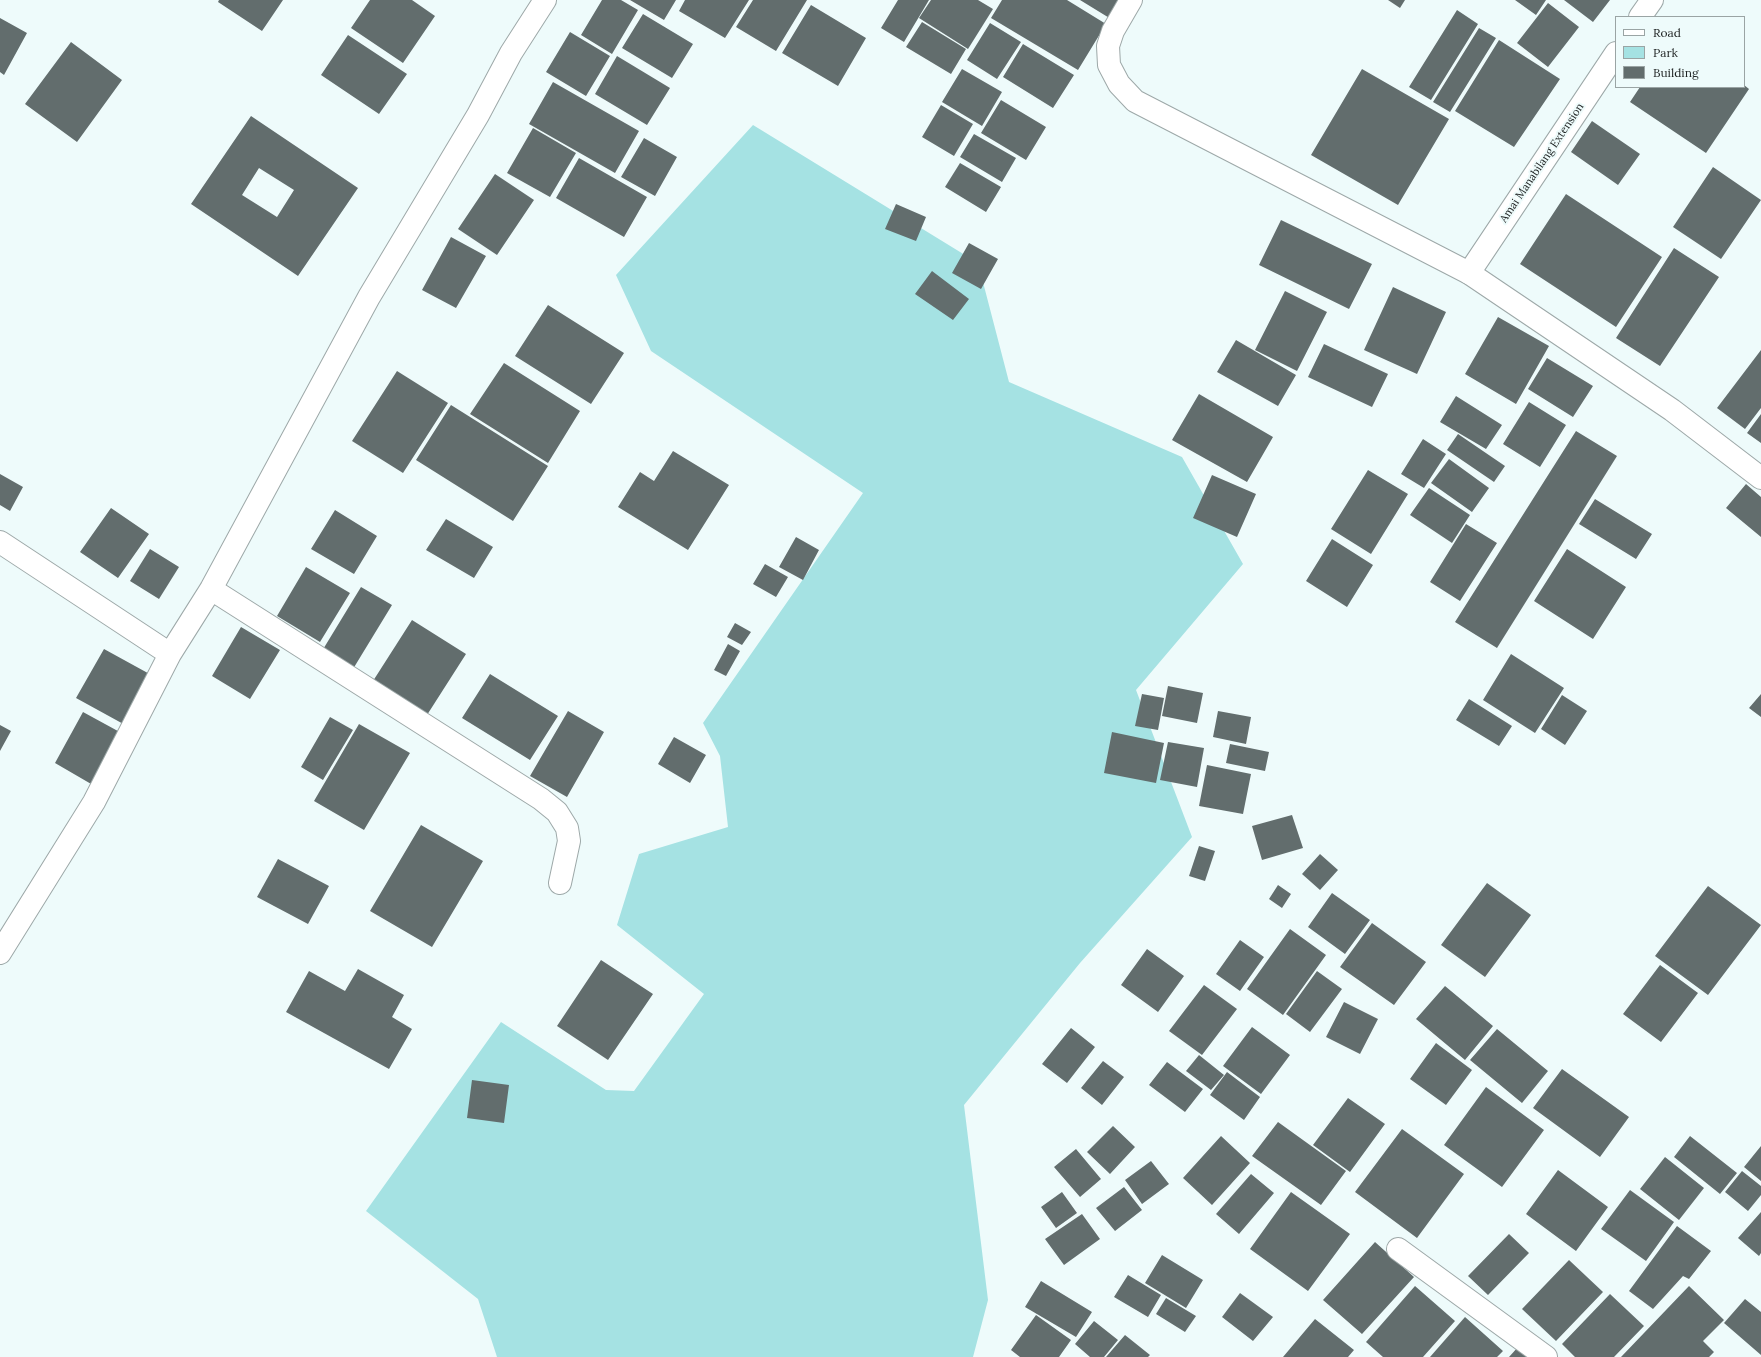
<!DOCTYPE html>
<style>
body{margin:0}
#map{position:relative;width:1761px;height:1357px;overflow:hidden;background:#eefbfb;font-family:Lora,serif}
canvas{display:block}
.legend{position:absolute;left:1615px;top:16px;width:130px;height:72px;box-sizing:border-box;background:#eefbfb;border:1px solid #9aa4a4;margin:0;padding:5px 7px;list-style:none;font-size:12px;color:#1d2121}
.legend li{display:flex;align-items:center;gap:8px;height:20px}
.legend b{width:20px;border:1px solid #9aa4a4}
</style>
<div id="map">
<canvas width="1761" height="1357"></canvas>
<ul class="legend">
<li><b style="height:5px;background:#fff"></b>Road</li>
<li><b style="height:11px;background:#a5e2e3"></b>Park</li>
<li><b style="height:11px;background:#626d6d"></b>Building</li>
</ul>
</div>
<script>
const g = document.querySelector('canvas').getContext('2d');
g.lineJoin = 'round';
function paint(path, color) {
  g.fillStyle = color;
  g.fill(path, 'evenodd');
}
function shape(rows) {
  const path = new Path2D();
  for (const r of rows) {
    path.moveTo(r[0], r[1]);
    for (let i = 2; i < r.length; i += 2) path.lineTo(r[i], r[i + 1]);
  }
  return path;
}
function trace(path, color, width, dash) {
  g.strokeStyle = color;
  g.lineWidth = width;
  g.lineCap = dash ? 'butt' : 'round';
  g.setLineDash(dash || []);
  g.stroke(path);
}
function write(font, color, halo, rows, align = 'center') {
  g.font = font + ' Lora,serif';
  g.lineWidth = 4;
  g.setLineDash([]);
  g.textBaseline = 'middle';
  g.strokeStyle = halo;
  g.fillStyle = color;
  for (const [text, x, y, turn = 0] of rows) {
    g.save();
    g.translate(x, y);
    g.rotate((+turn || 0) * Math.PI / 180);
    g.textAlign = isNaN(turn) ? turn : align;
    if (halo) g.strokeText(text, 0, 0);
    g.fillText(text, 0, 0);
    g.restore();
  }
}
paint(shape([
 [753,125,978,263,1009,382,1182,457,1243,564,1136,690,1192,837,1080,963,964,1105,988,1300,973,1357,497,1357,478,1299,366,1211,501,1022,606,1090,634,1091,704,994,617,925,639,854,728,827,720,756,703,723,863,493,651,351,616,275]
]), '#a5e2e3');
paint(shape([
 [219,0,283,0,262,31,218,2],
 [370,0,412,0,435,16,403,63,351,28],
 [602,0,621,0,638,10,612,54,581,35],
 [630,0,676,0,664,20],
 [685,0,749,0,725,38,679,11],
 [753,0,807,0,776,51,736,27],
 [898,0,929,0,904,42,881,28],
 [931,0,978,0,993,9,968,49,919,18],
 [1002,0,1067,0,1106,24,1078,70,991,18],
 [1080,0,1122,0,1111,19],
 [1388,0,1405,0,1400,8],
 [1515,0,1546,0,1536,15],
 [1564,0,1610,0,1593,22],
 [1548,3,1579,27,1548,67,1517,43],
 [811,5,866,38,838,86,782,53],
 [1457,10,1478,24,1431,100,1409,87],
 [643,14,693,44,672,78,622,48],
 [0,18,27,33,4,75,0,72],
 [922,22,966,49,951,74,906,47],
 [990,23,1021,42,997,79,967,60],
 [1479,28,1496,38,1450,112,1433,102],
 [570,32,610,56,586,96,546,72],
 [348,35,407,74,379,114,321,75],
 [1499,40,1560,79,1514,147,1455,111],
 [71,42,122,80,77,142,25,104],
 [1023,44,1074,75,1053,108,1003,77],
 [617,56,670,88,647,125,595,94],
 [962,69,1002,92,982,126,942,102],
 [1362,69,1449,119,1398,205,1311,155],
 [553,82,639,131,615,173,529,124],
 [1744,85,1749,89,1706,153,1630,102,1640,87,1744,87],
 [1001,100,1046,127,1026,160,981,133],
 [941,105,973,124,954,156,922,137],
 [251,116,358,188,298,276,191,204],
 [259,168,294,190,277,217,242,195],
 [1592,121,1640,154,1618,185,1571,152],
 [533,128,576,153,550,197,507,173],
 [974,134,1016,158,1002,182,960,157],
 [644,138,677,157,655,196,621,177],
 [579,158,647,197,624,237,556,198],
 [960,163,1001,187,986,212,945,187],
 [1713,167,1761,200,1721,259,1673,227],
 [495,174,534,200,497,255,458,229],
 [1566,194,1662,257,1616,327,1520,264],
 [896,204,926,217,916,241,885,229],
 [1281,220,1372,264,1349,309,1259,265],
 [451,237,486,256,456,308,422,290],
 [969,243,998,259,981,289,952,273],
 [1674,248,1719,277,1660,366,1616,338],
 [932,271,969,299,953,320,915,294],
 [1393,287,1446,312,1417,374,1364,350],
 [1285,291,1327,312,1297,371,1255,350],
 [548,305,624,353,591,404,515,356],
 [1498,317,1549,346,1516,404,1465,374],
 [1236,340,1296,375,1278,406,1217,372],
 [1324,344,1388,374,1372,407,1308,377],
 [1761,350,1761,408,1745,429,1717,408],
 [1547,358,1593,386,1573,417,1528,389],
 [504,363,580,411,548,463,470,414],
 [397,371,448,403,403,473,352,441],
 [1199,394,1273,437,1247,482,1172,440],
 [1456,396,1502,425,1486,449,1440,422],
 [1529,402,1566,425,1540,467,1503,444],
 [451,405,548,466,513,521,416,460],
 [1761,414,1761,443,1747,433],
 [1576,431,1617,456,1497,648,1455,622],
 [1458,434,1505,466,1494,482,1447,450],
 [1423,439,1446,454,1424,488,1401,474],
 [673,451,729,485,688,550,618,507,640,472,654,481],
 [1449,459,1489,488,1472,512,1431,483],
 [1368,470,1408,494,1371,554,1331,529],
 [0,474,23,487,10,511,0,505],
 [1212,475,1256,494,1237,537,1193,518],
 [1746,484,1761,497,1761,537,1726,508],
 [1429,488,1470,515,1452,543,1410,515],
 [1595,499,1652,534,1636,559,1579,524],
 [111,508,149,534,118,578,80,552],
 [335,510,377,536,354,574,311,549],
 [446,519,493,547,474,578,426,550],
 [1466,524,1497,543,1460,601,1430,582],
 [796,537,819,550,803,580,779,567],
 [1332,539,1373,565,1347,607,1306,581],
 [150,549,179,567,159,599,130,581],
 [1567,549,1626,587,1593,639,1534,601],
 [765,564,788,577,776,597,753,584],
 [306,567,350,593,320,642,277,616],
 [361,587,392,605,353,669,322,651],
 [412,620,466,654,427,715,373,681],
 [735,623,751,632,742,645,727,637],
 [241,627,280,650,250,699,212,676],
 [728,644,740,651,726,676,714,670],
 [104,649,155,677,127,726,76,698],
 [1511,654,1564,688,1535,733,1483,700],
 [490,674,558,716,530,760,462,718],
 [1168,686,1203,693,1197,723,1162,716],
 [1142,694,1164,698,1158,730,1135,726],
 [1761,694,1761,717,1749,708],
 [1562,695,1587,711,1565,745,1541,729],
 [1469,699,1512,726,1499,746,1456,720],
 [568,711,604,732,567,797,530,776],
 [1218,711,1251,717,1246,744,1213,737],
 [83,712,127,736,98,788,55,763],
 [330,717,353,730,323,780,301,767],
 [359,724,410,753,364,830,314,801],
 [0,725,11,731,0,751],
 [1112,732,1164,743,1156,783,1104,773],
 [674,737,706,755,690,783,658,764],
 [1168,742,1204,748,1197,787,1160,780],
 [1230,744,1269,752,1265,771,1226,763],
 [1207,765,1251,774,1243,814,1199,806],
 [1292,815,1303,848,1262,860,1252,826],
 [421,825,483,861,432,947,370,911],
 [1199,846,1215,851,1205,881,1189,876],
 [1320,854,1338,870,1320,890,1302,874],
 [278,859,329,886,308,924,257,897],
 [1487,883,1531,915,1485,977,1441,945],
 [1278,885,1291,894,1282,908,1269,899],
 [1708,886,1761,925,1708,995,1655,956],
 [1332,893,1370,920,1345,954,1308,927],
 [1372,923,1426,962,1394,1005,1340,967],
 [1290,929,1326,955,1283,1015,1247,989],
 [1240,940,1264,957,1240,991,1216,974],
 [1147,949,1184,976,1158,1012,1121,985],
 [601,960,653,994,608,1060,557,1026],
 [1660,965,1698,993,1661,1042,1623,1014],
 [358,969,404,995,392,1017,412,1029,389,1069,286,1012,309,971,345,991],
 [1317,971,1342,989,1310,1032,1286,1014],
 [1204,985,1237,1009,1202,1055,1169,1031],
 [1445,986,1493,1026,1465,1060,1416,1019],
 [1344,1002,1378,1019,1360,1054,1326,1037],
 [1252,1027,1290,1055,1261,1094,1223,1066],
 [1071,1028,1095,1047,1067,1083,1042,1064],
 [1497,1029,1548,1071,1522,1103,1470,1060],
 [1436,1043,1472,1070,1446,1105,1410,1079],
 [1199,1055,1224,1075,1211,1090,1186,1071],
 [1103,1061,1124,1077,1102,1105,1081,1088],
 [1167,1062,1203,1089,1185,1112,1149,1085],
 [1562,1069,1629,1117,1600,1157,1533,1108],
 [1227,1072,1260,1097,1244,1120,1210,1095],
 [472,1080,509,1085,504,1123,467,1118],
 [1486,1087,1544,1130,1502,1187,1444,1145],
 [1348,1098,1385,1124,1350,1172,1313,1145],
 [1278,1122,1346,1171,1321,1205,1252,1156],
 [1113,1126,1135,1147,1110,1174,1087,1152],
 [1402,1129,1464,1174,1417,1238,1355,1192],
 [1221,1136,1250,1163,1212,1205,1183,1178],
 [1690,1136,1737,1173,1720,1194,1674,1157],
 [1761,1146,1761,1181,1744,1167],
 [1076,1149,1101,1179,1080,1197,1054,1167],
 [1665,1157,1704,1188,1679,1220,1640,1189],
 [1151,1161,1169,1184,1142,1204,1125,1180],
 [1558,1170,1608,1207,1576,1251,1526,1214],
 [1742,1171,1761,1186,1761,1195,1748,1211,1725,1192],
 [1251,1174,1274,1193,1239,1234,1216,1214],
 [1124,1187,1142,1210,1115,1231,1096,1208],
 [1630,1190,1674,1222,1646,1261,1601,1229],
 [1062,1192,1077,1213,1056,1228,1041,1207],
 [1291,1192,1350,1234,1308,1291,1250,1249],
 [1761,1212,1761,1253,1759,1256,1738,1238],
 [1082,1214,1100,1239,1064,1265,1045,1239],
 [1677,1226,1711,1251,1689,1279,1683,1276,1653,1309,1629,1291],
 [1509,1234,1529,1253,1488,1295,1468,1276],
 [1375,1242,1414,1277,1362,1334,1323,1300],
 [1162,1255,1203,1280,1186,1308,1145,1283],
 [1569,1260,1603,1292,1556,1341,1522,1309],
 [1128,1275,1161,1295,1148,1317,1114,1297],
 [1041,1281,1092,1312,1076,1337,1025,1307],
 [1415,1286,1455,1321,1423,1357,1383,1357,1366,1342],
 [1689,1286,1724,1320,1703,1341,1714,1352,1709,1357,1621,1357],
 [1240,1293,1273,1317,1253,1341,1222,1317],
 [1610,1294,1644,1326,1614,1357,1575,1357,1562,1344],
 [1166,1298,1196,1316,1185,1332,1156,1314],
 [1745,1299,1761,1312,1761,1355,1724,1323],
 [1036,1315,1071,1340,1059,1357,1020,1357,1011,1350],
 [1465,1317,1503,1351,1497,1357,1430,1357],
 [1315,1319,1354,1350,1348,1357,1283,1357],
 [1094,1321,1118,1340,1104,1357,1090,1357,1075,1344],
 [1125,1335,1150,1355,1148,1357,1106,1357],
 [1518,1347,1529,1357,1509,1357]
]), '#626d6d');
const minor = shape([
 [1640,17,1652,0],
 [1469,273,1616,53],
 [0,542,170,654],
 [211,589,541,799,557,812,567,828,569,841,560,883],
 [0,953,94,802,170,654,211,589,369,297,478,115,511,53,545,0],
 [1398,1249,1546,1357]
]);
const major = shape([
 [1131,0,1113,31,1108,46,1109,65,1119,84,1135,101,1469,273,1672,410,1761,478]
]);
trace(minor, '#9da8a8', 24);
trace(major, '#9da8a8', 24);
trace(minor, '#fff', 22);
trace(major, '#fff', 22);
write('11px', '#1d2121', '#eefbfb', [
 ["Amai Manabilang Extension",1542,163,-56]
]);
</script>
